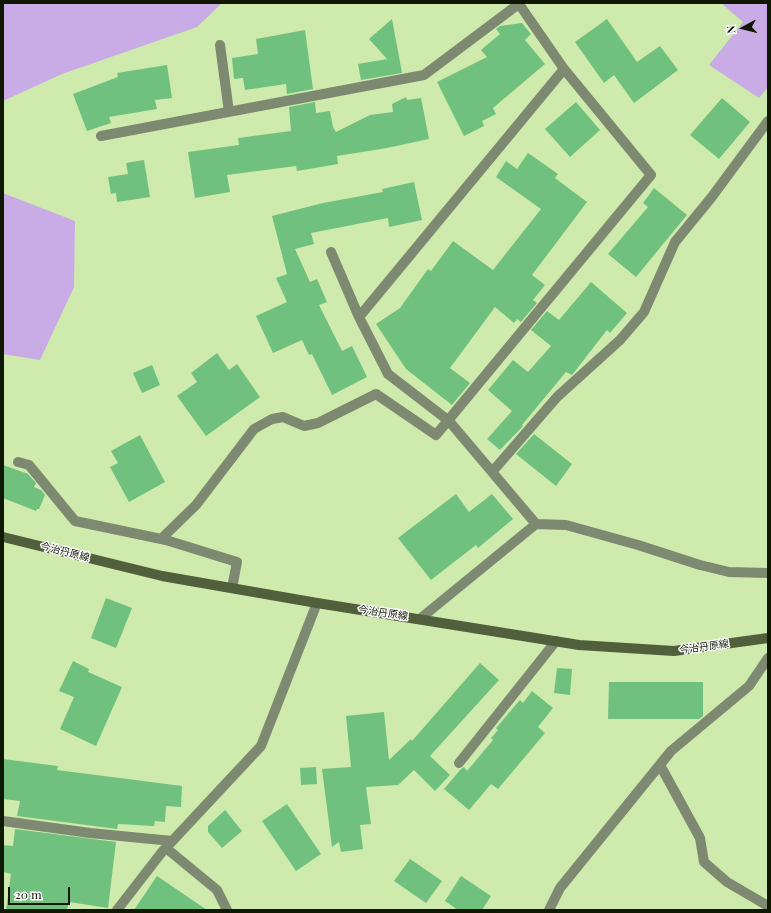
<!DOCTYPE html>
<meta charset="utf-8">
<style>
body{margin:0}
#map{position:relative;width:771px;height:913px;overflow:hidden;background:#ceeaad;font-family:"Playfair Display",serif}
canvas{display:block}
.frame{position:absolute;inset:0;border:4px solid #0f1803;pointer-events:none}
.north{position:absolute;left:723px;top:8px;width:40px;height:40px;-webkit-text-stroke:3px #fff;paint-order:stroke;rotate:263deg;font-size:11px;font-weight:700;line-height:16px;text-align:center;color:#0f1803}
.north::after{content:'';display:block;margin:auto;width:14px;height:18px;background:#0f1803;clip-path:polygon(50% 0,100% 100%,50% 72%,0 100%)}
.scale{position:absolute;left:8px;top:887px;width:62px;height:18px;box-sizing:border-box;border:2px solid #0f1803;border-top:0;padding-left:5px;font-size:12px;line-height:14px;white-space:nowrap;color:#0f1803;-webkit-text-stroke:3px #fff;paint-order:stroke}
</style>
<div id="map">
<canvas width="771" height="913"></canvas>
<div class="frame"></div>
<div class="north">N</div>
<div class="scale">20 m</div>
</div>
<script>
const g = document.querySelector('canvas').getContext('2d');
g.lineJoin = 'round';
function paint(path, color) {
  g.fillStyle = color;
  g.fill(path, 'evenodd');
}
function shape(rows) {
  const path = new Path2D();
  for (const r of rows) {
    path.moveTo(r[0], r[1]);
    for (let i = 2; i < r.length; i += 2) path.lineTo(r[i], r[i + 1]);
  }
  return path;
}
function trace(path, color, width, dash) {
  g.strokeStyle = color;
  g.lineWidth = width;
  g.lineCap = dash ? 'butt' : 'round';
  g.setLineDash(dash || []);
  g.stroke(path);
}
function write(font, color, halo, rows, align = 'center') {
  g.font = font + ' "Playfair Display","Noto Sans JP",serif';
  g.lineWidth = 3;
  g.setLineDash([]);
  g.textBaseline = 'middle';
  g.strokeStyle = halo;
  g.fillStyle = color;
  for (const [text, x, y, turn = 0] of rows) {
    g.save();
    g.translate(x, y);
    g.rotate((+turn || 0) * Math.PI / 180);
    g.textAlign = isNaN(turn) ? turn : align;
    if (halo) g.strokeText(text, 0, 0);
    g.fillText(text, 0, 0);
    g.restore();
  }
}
paint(shape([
 [3,3,222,3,197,27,62,74,3,101],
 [721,3,768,3,768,87,759,98,709,65,743,22],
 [3,193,75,221,74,287,40,360,3,354]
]), '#c9abe5');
paint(shape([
 [392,19,402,73,361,80,358,64,387,59,369,39],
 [607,19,637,62,660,46,678,70,634,103,614,75,604,83,575,42],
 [522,23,531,34,525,40,545,64,493,108,496,114,482,121,484,126,464,136,437,82,487,57,481,50,500,34,496,29,500,26],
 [305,30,313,89,287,94,286,84,245,90,243,78,234,79,232,58,258,54,256,39],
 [167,65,172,98,155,100,157,109,109,117,111,123,87,131,73,94,118,77,117,73],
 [406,97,407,100,421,98,429,139,387,148,337,156,338,164,297,171,296,166,227,175,230,192,195,198,188,152,239,145,238,138,291,131,289,107,315,102,316,113,330,111,333,127,336,132,370,115,393,112,392,104],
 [722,98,750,122,719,159,690,135],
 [576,102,600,130,570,157,545,129],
 [528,153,558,174,555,178,587,202,532,275,545,285,533,300,537,303,521,322,517,319,514,323,495,307,450,368,470,383,452,405,406,369,376,324,400,308,428,269,431,271,453,241,493,270,541,209,496,177,506,161,517,169],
 [144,160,150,197,117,202,116,193,111,194,108,177,128,174,126,163],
 [414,182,422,220,389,227,388,218,311,233,314,244,295,249,310,282,317,279,327,302,319,305,342,351,352,346,367,377,332,395,312,354,309,355,302,340,273,353,256,316,287,302,276,278,287,274,272,216,323,203,383,192,382,189],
 [654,188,687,215,636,277,608,254,648,207,643,203],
 [591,282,627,313,610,333,607,330,572,375,566,372,522,425,523,426,500,450,487,439,512,411,488,390,513,360,528,372,551,346,531,330,547,311,559,320],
 [217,353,229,370,237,364,260,397,206,436,177,396,197,382,191,373],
 [152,365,160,385,142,393,133,373],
 [534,434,572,464,556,486,516,454],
 [140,435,165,482,129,502,110,467,118,463,111,451],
 [3,465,28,474,36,483,34,487,41,490,45,495,39,509,37,509,36,511,3,498],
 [456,494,469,512,492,494,513,519,478,548,476,545,431,580,398,538],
 [106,598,132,608,116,648,91,638],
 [73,661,89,669,88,672,122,687,96,746,60,729,74,697,59,691],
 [480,663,499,680,430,756,450,775,435,791,414,770,398,785,366,787,371,824,360,825,363,849,341,852,339,842,332,847,322,769,351,767,346,716,384,712,389,760,411,739,412,741],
 [557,668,572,669,570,695,554,693],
 [609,682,703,682,703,716,699,719,608,719],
 [532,691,553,708,538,727,545,733,498,789,491,784,469,810,444,789,461,769,464,767,467,771,493,740,491,738,498,730,496,728,520,700,523,703],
 [3,759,58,766,57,770,182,786,181,807,166,806,165,822,155,821,154,826,118,824,117,829,17,816,20,801,3,799],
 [316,767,317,784,301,785,300,768],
 [287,804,321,854,296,871,262,821],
 [225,810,242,831,222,848,208,832,208,826],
 [15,829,116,842,108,908,69,902,67,910,6,910,11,874,3,872,3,845,13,846],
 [410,859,442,881,426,903,394,881],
 [157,876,207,910,134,910],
 [461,876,491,896,482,910,458,910,445,901]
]), '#71c17e');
trace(shape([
 [220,45,229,112],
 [101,136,424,75,520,3],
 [331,252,359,317],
 [18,462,29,465,75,521,166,540,237,562,232,588],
 [492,472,557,397,620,340,644,312,675,242,711,198,768,121],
 [536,524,566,525,638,545,700,565,729,572,768,573],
 [161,539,196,505,254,429,272,419,283,417,304,426,318,423,376,394,436,435,651,175,564,69,519,4],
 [421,618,536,524,449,421,388,374,359,317,564,69],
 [459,763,556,641],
 [660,765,700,838,704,862,727,882,768,906],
 [3,821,90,833,172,841],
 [166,848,217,890,227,910],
 [117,910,162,852,261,746,317,603],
 [549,910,560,888,671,751,749,686,768,658]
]), '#7d8970', 10);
trace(shape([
 [3,537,162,576,317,603,579,645,674,651,768,638]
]), '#505f3c', 10);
write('10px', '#0f1803', '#fff', [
 ["今治丹原線",65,552,14],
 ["今治丹原線",383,613,8],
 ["今治丹原線",704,647,-8]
]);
</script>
